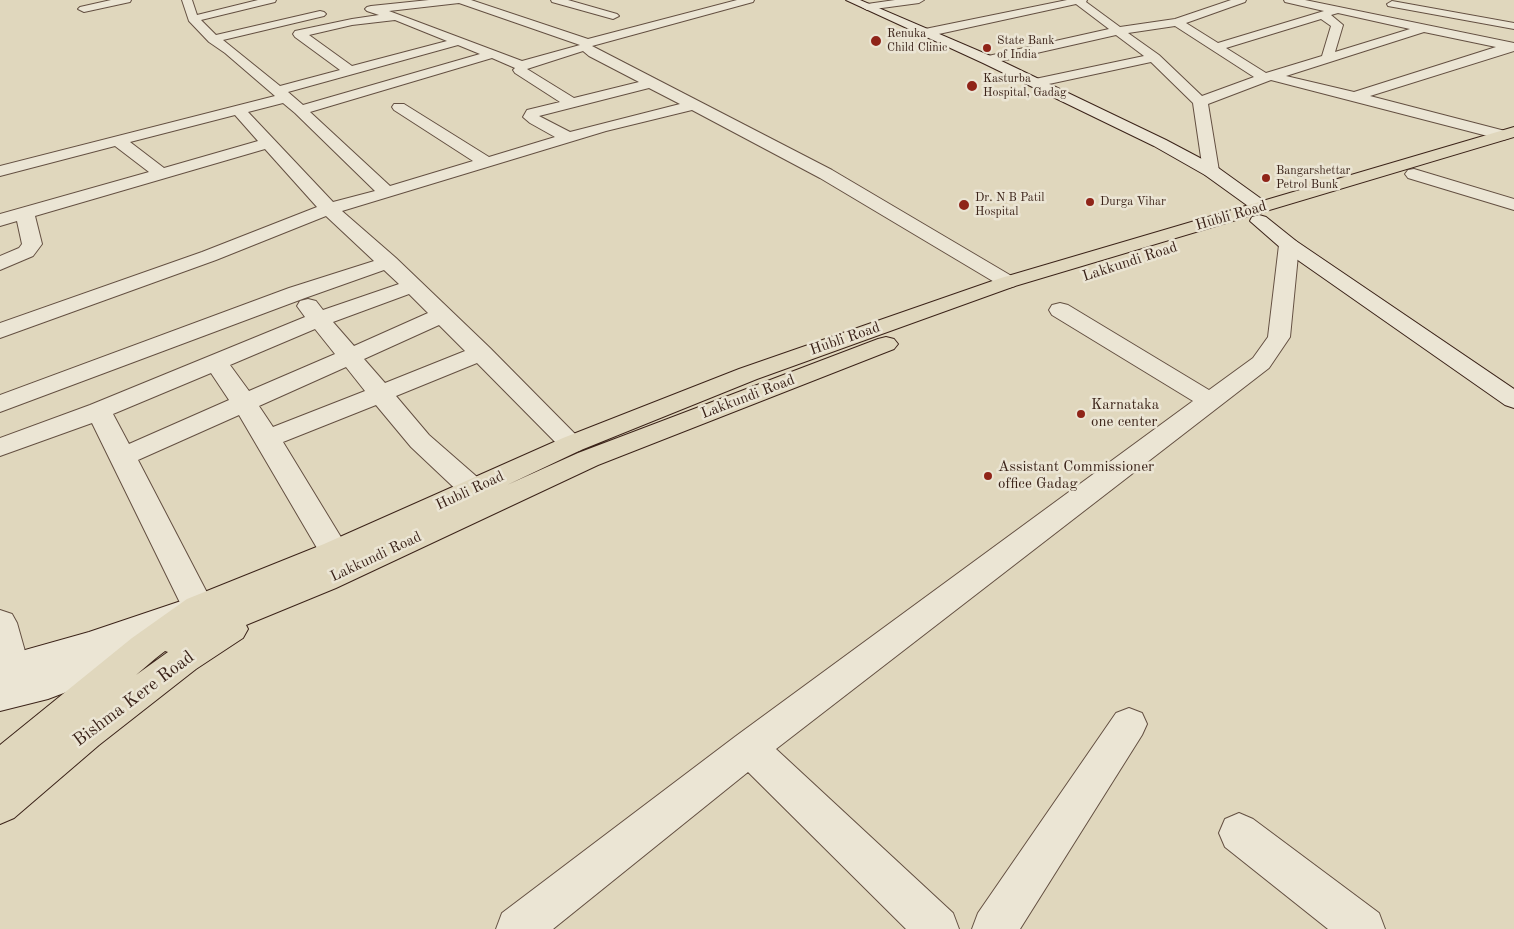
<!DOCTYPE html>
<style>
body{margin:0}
canvas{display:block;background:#e0d7bd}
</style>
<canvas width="1514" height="929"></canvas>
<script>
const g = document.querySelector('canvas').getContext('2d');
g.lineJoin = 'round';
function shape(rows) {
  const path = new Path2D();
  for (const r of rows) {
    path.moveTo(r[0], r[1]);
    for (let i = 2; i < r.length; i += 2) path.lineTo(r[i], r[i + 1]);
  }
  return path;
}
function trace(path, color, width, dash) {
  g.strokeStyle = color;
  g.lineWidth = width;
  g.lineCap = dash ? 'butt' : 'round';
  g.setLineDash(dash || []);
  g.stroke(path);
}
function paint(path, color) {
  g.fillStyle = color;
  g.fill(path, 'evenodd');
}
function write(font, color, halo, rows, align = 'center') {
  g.font = font + ' "Old Standard TT",serif';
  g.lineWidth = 5;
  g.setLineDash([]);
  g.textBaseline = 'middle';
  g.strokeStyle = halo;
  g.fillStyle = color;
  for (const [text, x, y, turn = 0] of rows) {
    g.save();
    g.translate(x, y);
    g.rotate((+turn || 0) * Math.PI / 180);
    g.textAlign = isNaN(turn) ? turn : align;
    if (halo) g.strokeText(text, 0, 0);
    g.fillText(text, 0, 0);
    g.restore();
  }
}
const street = shape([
 [111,0,131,0,130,2,84,12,78,9,80,7,111,0],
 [182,0,192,0,197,15,258,0,276,0,275,2,201,20,216,35,320,11,324,12,326,14,324,16,223,40,280,86,340,70,295,37,293,34,295,31,352,19,379,15,367,11,365,9,367,7,371,6,429,0,471,0,588,39,737,0,754,0,753,2,592,46,832,170,1015,278,1018,282,1015,286,1008,288,1001,286,820,178,692,110,606,131,342,211,396,258,490,348,585,444,581,450,572,453,563,450,477,363,396,396,429,435,484,483,488,490,484,497,474,500,464,497,411,447,376,405,283,442,350,552,346,560,335,563,324,560,239,415,138,460,215,608,211,617,199,621,187,617,92,423,0,456,0,438,90,405,305,317,297,306,300,301,308,299,316,301,323,310,399,284,384,270,305,298,0,412,0,395,289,288,374,261,326,216,216,260,0,338,0,323,202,252,317,207,265,149,35,216,42,244,33,256,0,270,0,256,19,248,22,244,17,221,0,226,0,214,149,172,115,146,0,176,0,166,275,96,225,53,209,42,189,21,182,0],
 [459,3,580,45,522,61,389,11,459,3],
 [395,20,447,41,352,66,309,35,352,25,395,20],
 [458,45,480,54,303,105,288,92,458,45],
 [583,51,589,56,639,82,574,98,527,69,583,51],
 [492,58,515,68,513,70,515,73,560,102,527,110,523,117,530,123,555,137,489,157,404,104,394,104,392,107,394,110,473,161,390,186,310,112,492,58],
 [649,88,680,104,570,132,539,116,649,88],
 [283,103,295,113,375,191,333,202,248,112,283,103],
 [235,115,258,141,164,168,130,142,235,115],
 [409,294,428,313,354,346,333,322,409,294],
 [439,325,465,351,385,383,364,359,439,325],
 [315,329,335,354,249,391,230,365,315,329],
 [346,367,365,391,273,427,259,406,346,367],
 [211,373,229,400,129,444,113,414,211,373],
 [551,0,568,0,617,14,619,16,613,19,552,2,551,0],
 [895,0,924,0,919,3,867,10,862,7,867,4,895,0],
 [1067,0,1087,0,1086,2,1120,27,1175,19,1231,0,1246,0,1245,2,1186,23,1218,43,1324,11,1285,2,1284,0,1305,0,1514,43,1514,51,1370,96,1509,132,1511,135,1509,138,1503,140,1271,80,1208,104,1219,171,1217,175,1211,176,1205,175,1203,171,1193,103,1151,62,1035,87,1028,83,1035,79,1144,56,1116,35,988,64,982,60,988,56,1109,29,1076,4,925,37,919,33,925,29,1067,0],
 [1338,13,1410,29,1335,52,1343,25,1331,15,1338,13],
 [1321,19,1331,26,1322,56,1266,73,1226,48,1321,19],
 [1175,26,1254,77,1202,96,1159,55,1128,33,1175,26],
 [1424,32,1496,47,1354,92,1286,76,1424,32],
 [1392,1,1514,23,1514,29,1388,6,1387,4,1392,1],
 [1414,169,1514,199,1514,210,1408,178,1405,174,1408,170,1414,169],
 [1289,239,1296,241,1299,245,1290,337,1269,368,776,749,953,913,959,929,906,929,748,772,553,929,496,929,502,913,736,736,1193,401,1052,315,1049,310,1052,305,1060,303,1068,305,1209,390,1253,358,1268,337,1279,245,1282,241,1289,239],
 [0,610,12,614,17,623,30,669,25,679,13,684,0,678,0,610],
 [1129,708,1142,713,1147,724,1142,735,1020,929,972,929,978,913,1116,713,1129,708],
 [1239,813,1253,819,1379,913,1385,929,1328,929,1225,847,1219,833,1225,819,1239,813]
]);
const secondary = shape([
 [846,0,860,0,993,57,1166,140,1217,167,1267,203,1270,207,1267,211,1261,212,1255,211,1205,175,1154,146,983,63,846,0],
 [1259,215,1266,217,1296,241,1514,389,1514,408,1505,405,1282,249,1250,221,1252,217,1259,215],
 [187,599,199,603,203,612,199,621,140,642,143,643,148,653,143,663,48,699,0,711,0,657,89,632,187,599]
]);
const primary = shape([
 [1514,127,1514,137,1015,286,757,379,581,450,507,485,578,453,878,339,886,337,894,339,898,344,894,349,598,465,336,588,246,625,248,629,243,638,196,669,99,745,14,818,0,824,0,745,132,638,187,599,324,544,563,438,739,369,1001,278,1514,127],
 [165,651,168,652,136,675,156,658,165,651]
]);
trace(street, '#645042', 2);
trace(secondary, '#3b2319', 2);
trace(primary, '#3b2319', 2);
paint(street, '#ebe5d4');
paint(secondary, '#ebe5d4');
paint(primary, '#e0d7bd');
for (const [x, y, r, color] of [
 [876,41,6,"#8f2418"],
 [987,48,5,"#8f2418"],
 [972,86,6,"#8f2418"],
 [1266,178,5,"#8f2418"],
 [1090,202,5,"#8f2418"],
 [964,205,6,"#8f2418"],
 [1081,414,5,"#8f2418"],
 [988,476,5,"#8f2418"]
]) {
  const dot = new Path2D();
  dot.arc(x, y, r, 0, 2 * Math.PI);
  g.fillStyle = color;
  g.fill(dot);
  trace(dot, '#ebe5d4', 2);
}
write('12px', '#3b2319', '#ebe5d4', [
 ["Renuka",887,34],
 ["Child Clinic",887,48],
 ["State Bank",997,41],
 ["of India",997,55],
 ["Kasturba",983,79],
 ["Hospital, Gadag",983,93],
 ["Bangarshettar",1276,171],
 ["Petrol Bunk",1276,185],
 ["Dr. N B Patil",975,198],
 ["Hospital",975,212],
 ["Durga Vihar",1100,202]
], 'left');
write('15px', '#3b2319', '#ebe5d4', [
 ["Hubli Road",1231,216,-16],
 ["Lakkundi Road",1130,262,-18],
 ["Hubli Road",845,339,-19],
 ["Lakkundi Road",748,397,-21],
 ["Hubli Road",470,491,-25],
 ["Lakkundi Road",376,557,-25]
]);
write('15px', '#3b2319', '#ebe5d4', [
 ["Karnataka",1091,405],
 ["one center",1091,422],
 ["Assistant Commissioner",998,467],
 ["office Gadag",998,484]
], 'left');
write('18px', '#3b2319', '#ebe5d4', [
 ["Bishma Kere Road",134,699,-37]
]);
</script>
